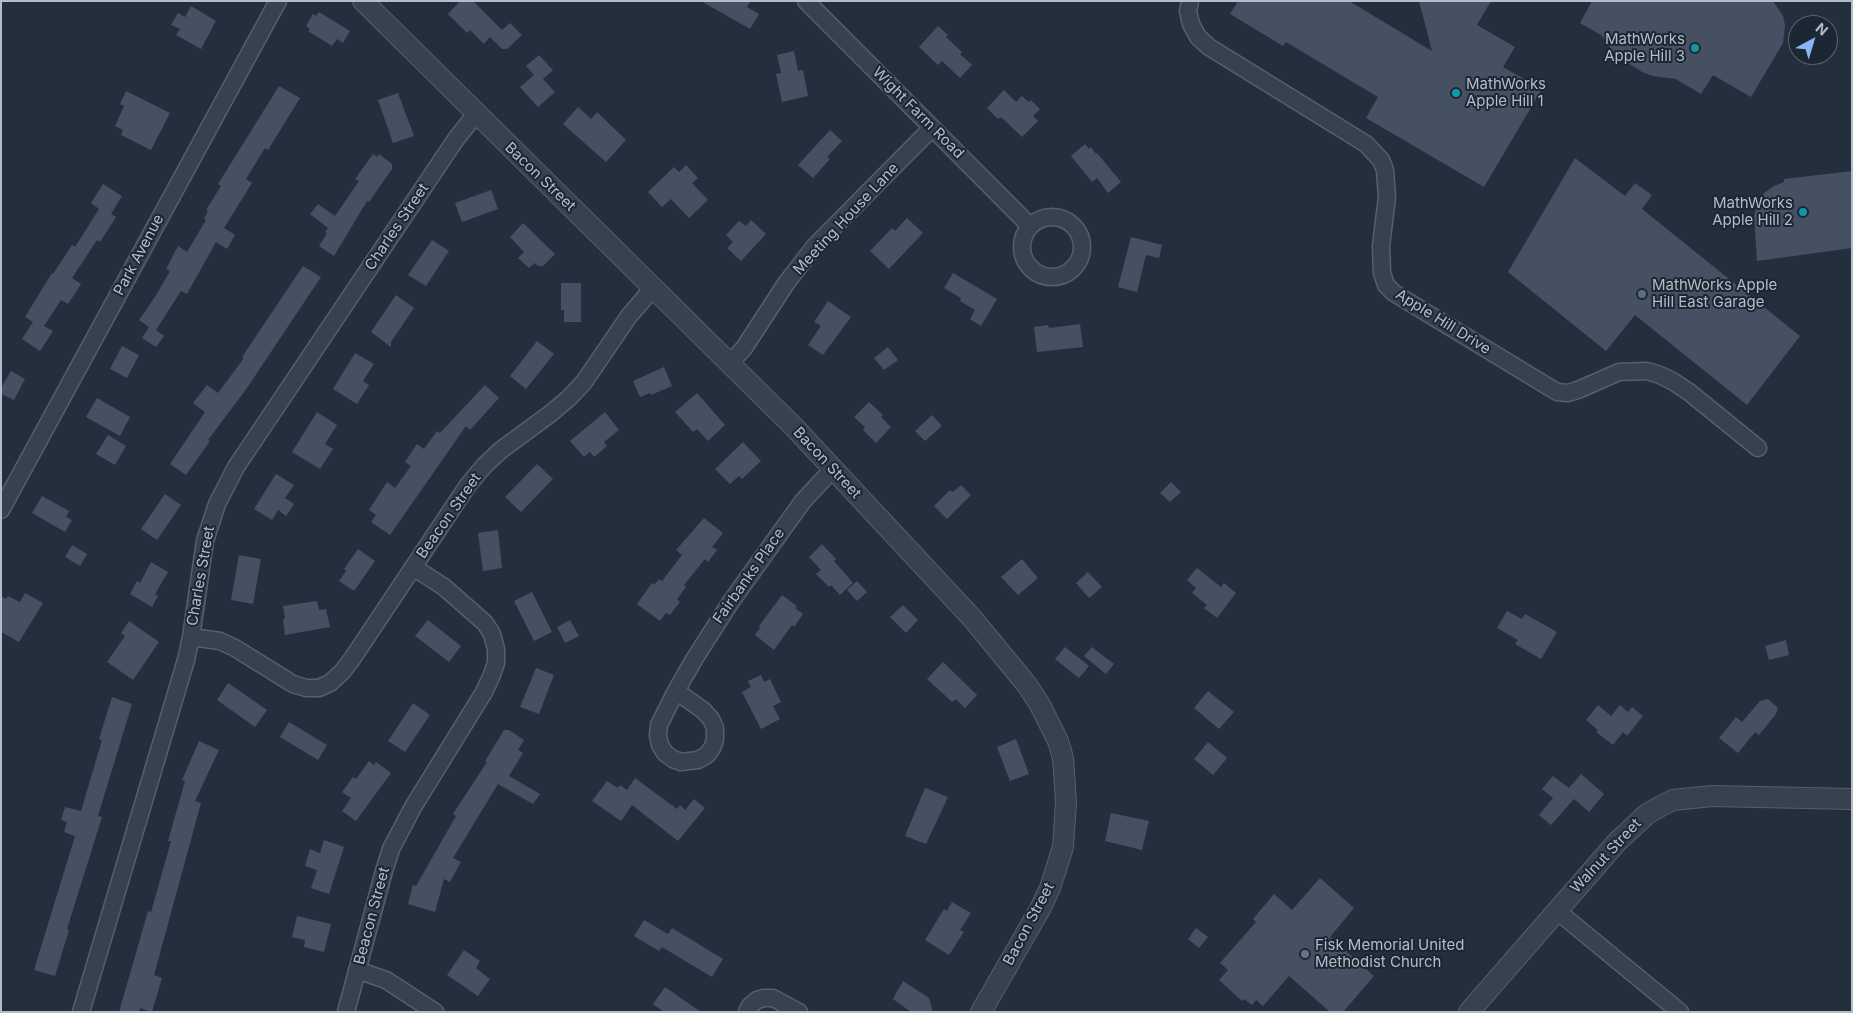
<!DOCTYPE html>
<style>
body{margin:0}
#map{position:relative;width:1853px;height:1013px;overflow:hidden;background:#242f3e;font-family:Inter,sans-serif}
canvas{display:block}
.frame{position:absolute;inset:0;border:2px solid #b4bcc9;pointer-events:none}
.north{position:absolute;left:1788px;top:15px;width:50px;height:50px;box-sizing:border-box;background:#1d2633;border:1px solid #59626f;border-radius:50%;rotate:39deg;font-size:14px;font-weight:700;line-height:20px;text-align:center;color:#b4bcc9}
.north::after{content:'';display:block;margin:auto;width:18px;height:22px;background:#8ab4f8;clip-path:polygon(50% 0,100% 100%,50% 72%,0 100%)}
</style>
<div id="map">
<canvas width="1853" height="1013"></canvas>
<div class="frame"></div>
<div class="north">N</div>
</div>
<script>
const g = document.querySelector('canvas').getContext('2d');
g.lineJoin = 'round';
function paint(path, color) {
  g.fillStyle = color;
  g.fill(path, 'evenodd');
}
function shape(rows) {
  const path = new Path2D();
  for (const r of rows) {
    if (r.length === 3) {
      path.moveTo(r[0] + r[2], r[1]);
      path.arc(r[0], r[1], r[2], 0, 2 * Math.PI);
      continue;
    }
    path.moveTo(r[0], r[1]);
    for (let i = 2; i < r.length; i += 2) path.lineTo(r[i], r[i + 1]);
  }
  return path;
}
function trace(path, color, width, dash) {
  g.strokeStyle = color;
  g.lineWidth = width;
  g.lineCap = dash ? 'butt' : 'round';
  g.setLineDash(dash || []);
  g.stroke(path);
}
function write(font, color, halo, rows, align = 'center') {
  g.font = font + ' Inter,sans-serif';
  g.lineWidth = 4;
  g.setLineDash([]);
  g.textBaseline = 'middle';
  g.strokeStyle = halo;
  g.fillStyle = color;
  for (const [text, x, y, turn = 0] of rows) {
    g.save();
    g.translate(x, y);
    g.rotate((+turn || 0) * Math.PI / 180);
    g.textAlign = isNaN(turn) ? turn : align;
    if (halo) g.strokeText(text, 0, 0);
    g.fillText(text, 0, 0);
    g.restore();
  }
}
paint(shape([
 [460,1,473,1,502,30,510,23,522,35,507,49,502,49,490,37,484,44,470,30,467,33,448,14],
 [701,1,751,1,747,7,759,14,750,29],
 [1238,1,1349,1,1432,51,1419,1,1491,1,1477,25,1515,47,1503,67,1542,89,1484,187,1366,118,1378,97,1286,42,1283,46,1230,14],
 [1592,1,1773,1,1783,16,1785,25,1783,43,1751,97,1713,75,1701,94,1676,79,1653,76,1642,72,1623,60,1614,53,1601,35,1580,23],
 [191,6,216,21,201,49,176,35,180,29,171,25,178,13,185,17],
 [319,12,350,31,343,43,337,39,332,46,308,31,310,29,306,26,313,14,316,16],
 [938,26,948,35,946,37,962,52,960,54,972,65,960,78,942,61,938,65,919,47],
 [794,51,798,71,803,70,808,96,782,102,776,74,781,73,777,55],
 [539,55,553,70,543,79,555,92,538,107,520,87,534,75,526,66],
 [279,86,300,98,268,150,265,148,246,179,252,183,224,228,235,235,227,249,216,242,187,294,181,291,156,330,164,336,156,347,142,338,149,327,139,320,155,297,170,271,166,269,178,246,187,252,206,220,204,219,208,211,206,210,221,186,218,184],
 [1004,90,1016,102,1022,96,1029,102,1031,100,1040,109,1033,116,1038,121,1022,137,1001,117,998,119,987,108],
 [126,91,170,113,151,150,121,135,123,130,115,126,124,106,120,104],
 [398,93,414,136,393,143,378,100],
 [578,107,591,119,597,112,626,140,606,162,563,124],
 [830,130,842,141,827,157,830,159,813,178,798,165],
 [1085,144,1089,149,1091,147,1096,154,1097,153,1121,182,1108,193,1097,178,1092,182,1071,156],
 [373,154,377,157,379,154,392,164,392,169,369,202,367,201,334,256,319,246,327,233,325,232,328,228,310,214,318,204,335,216,359,181,355,179],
 [1575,158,1625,196,1635,183,1652,195,1642,209,1800,336,1747,405,1635,315,1606,351,1508,272],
 [686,165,698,178,692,183,708,200,689,218,671,199,662,207,648,192,674,167,679,172],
 [1852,171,1852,248,1757,261,1754,216,1756,208,1764,193,1774,186,1784,182,1784,179],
 [103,184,122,196,111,214,116,217,100,242,97,240,72,278,81,284,68,304,61,300,44,326,53,331,40,351,22,339,33,322,25,317,52,273,53,274,72,245,75,247,99,209,91,203],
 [491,190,498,209,462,222,455,203],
 [907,218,923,233,889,269,870,251,892,228,895,231],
 [751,220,766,234,741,261,727,248,733,242,726,235,739,221,746,226],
 [523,223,555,254,543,266,538,266,534,263,529,268,518,258,524,252,510,237],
 [1131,237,1162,245,1159,258,1146,255,1137,292,1118,287],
 [432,240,449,251,426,286,408,275],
 [303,266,321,277,247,388,208,440,210,441,186,475,170,464,205,412,193,403,207,385,218,393,244,358,242,357],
 [953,273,997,299,981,326,970,319,975,310,960,301,961,298,944,288],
 [561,283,581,283,581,322,564,322,564,310,561,310],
 [396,295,414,308,391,342,391,347,371,332],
 [828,301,851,317,823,355,808,345,821,326,814,322],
 [1080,324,1083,347,1037,352,1034,327,1048,325,1049,328],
 [537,341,554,354,526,389,510,376],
 [122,346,139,355,127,378,110,369],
 [888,347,898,360,884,370,874,358],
 [355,353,374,364,363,381,369,385,357,404,333,389],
 [664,367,672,386,651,395,650,393,640,397,633,381],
 [11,371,25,379,14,400,1,394,1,388],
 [485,385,499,398,470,430,466,426,390,535,371,522,376,515,369,510,387,482,395,488,411,466,405,462,417,444,424,449,437,431,440,433],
 [697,393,725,425,708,441,697,429,693,432,675,412],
 [97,398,130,417,120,436,86,417],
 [869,402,883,415,881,417,891,427,876,443,863,430,865,427,854,417],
 [317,412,337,425,325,444,333,449,320,469,292,452],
 [605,412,619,430,604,442,607,446,594,457,590,452,584,457,570,441],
 [932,415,942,426,925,441,915,431],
 [108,435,126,446,115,465,96,454],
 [743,442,761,461,742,479,739,476,730,484,715,469],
 [537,464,553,479,521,512,505,497],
 [276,474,294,485,285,498,294,504,286,516,278,510,272,520,254,509],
 [1171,482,1181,492,1170,502,1160,493],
 [961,485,971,495,947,519,934,506,950,490,953,492],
 [165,494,181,505,157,540,141,529],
 [42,496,69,511,66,517,72,520,65,532,32,513],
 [704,518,723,533,712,547,717,550,708,562,705,559,684,585,686,587,677,599,680,602,670,615,666,613,660,621,637,604,652,583,654,585,659,579,662,581,682,555,676,550],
 [498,530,502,568,483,571,478,533],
 [822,544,836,559,834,561,853,583,840,595,831,585,829,587,816,574,821,570,809,557],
 [72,545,87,554,80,566,65,557],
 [358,549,375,561,354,591,339,581,346,571,344,569],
 [239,555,261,559,253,604,231,600],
 [1022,559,1038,578,1018,595,1001,577],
 [151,562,168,572,155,594,158,596,152,607,130,594,137,581,140,583],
 [1197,568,1221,587,1224,583,1236,593,1217,618,1204,608,1207,605,1192,593,1196,588,1187,580],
 [1088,572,1102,587,1089,598,1076,583],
 [857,581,867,592,857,601,847,590],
 [532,592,552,632,534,641,514,601],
 [25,593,43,603,19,642,1,632,1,596,6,599,8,596,20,602],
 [782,595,797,606,795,608,803,614,794,627,792,625,774,650,755,635,760,628,759,626],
 [317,601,319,610,326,609,330,627,285,635,283,619,285,619,283,606],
 [903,605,918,620,906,633,890,617],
 [1507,611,1522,619,1525,614,1557,632,1541,659,1515,644,1518,640,1497,628],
 [428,620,461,646,449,662,415,636],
 [570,620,579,636,565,643,557,627],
 [129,621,159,642,133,680,107,662,125,636,121,633],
 [1786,640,1789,655,1769,660,1765,646],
 [1065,647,1089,666,1079,678,1055,659],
 [1092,647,1114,664,1106,674,1084,656],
 [943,662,977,695,965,708,956,699,952,702,927,679],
 [536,668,554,675,539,714,520,707],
 [761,675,764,682,770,679,781,702,773,706,780,719,761,729,742,692,751,687,748,681],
 [228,683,267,710,255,727,217,700],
 [1208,691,1234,712,1219,729,1194,708],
 [112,697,132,704,98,816,102,817,67,929,69,930,55,976,34,970,75,836,64,832,67,822,61,820,65,807,81,811,102,740,99,739],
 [1768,699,1778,708,1776,714,1759,735,1755,732,1738,753,1719,738,1736,717,1742,722,1760,701],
 [413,703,430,715,405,752,388,741],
 [1598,705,1611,716,1620,705,1628,712,1632,707,1643,716,1627,736,1623,732,1613,745,1596,732,1598,730,1586,720],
 [289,722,327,745,318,760,280,737],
 [504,730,509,730,524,740,518,750,523,753,509,776,540,794,533,804,498,784,453,858,461,862,450,882,444,879,435,912,408,904,413,885,416,886,456,816,453,814,487,762,485,761],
 [1016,739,1029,774,1010,781,997,747],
 [199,741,219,750,195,801,201,803,154,975,162,978,152,1012,140,1008,139,1012,119,1012,148,911,151,912,171,841,168,841,185,781,182,780],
 [1208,742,1227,758,1213,775,1194,759],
 [369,761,374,765,376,762,391,773,356,821,342,811,351,798,342,792,353,777,356,779],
 [1581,774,1604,794,1589,812,1574,799,1551,825,1539,815,1553,798,1542,789,1553,776,1569,788],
 [635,778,677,809,680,805,685,810,694,799,705,808,678,841,632,805,621,821,592,801,607,781,618,788,620,785,627,790],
 [925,788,948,797,926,844,905,836],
 [1111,813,1149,821,1142,850,1105,841],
 [324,840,344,847,329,894,311,888,317,870,305,866,310,849,320,853],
 [1320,878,1354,908,1330,937,1374,976,1343,1012,1330,1012,1289,976,1263,1006,1256,1000,1252,1005,1244,999,1242,1001,1219,980,1228,970,1220,963,1256,922,1253,919,1274,894,1292,910],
 [952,902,971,913,960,930,964,932,949,955,925,940,944,909,947,911],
 [297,916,331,924,324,952,304,947,305,940,292,937],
 [644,920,668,934,672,928,723,959,712,977,662,947,659,951,634,936],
 [1196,928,1208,937,1199,948,1188,939],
 [464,950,480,961,476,968,490,979,478,996,447,975],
 [903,981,929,998,933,1012,911,1012,893,999],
 [665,987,701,1012,664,1012,653,1004]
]), '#455162');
const minor = shape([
 [806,1,1030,226],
 [1190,1,1188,11,1191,24,1198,37,1209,47,1366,144,1381,160,1385,170,1387,197,1381,246,1382,273,1386,285,1394,293,1557,392,1568,393,1578,390,1619,372,1647,371,1660,375,1674,382,1689,392,1758,448],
 [1052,247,30],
 [730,363,744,348,787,282,815,246,932,128],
 [1,510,278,1],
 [191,637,220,641,235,648,293,684,306,688,319,688,330,683,342,672,352,659,468,485,484,466,501,450,550,414,569,398,584,382,629,316,653,288],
 [676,691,704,711,711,719,715,728,715,740,712,748,707,755,698,760,681,762,673,759,665,753,660,745,658,735,659,725,676,691,695,658,730,603,803,501,833,469],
 [1556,910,1680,1012],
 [357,970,386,980,435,1012],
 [81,1012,186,660,191,637,205,541,217,504,236,467,456,139,476,114],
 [346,1012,384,871,391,849,413,807,484,692,491,677,496,663,496,649,492,634,485,623,444,587,413,567],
 [747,1012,750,1006,757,1000,764,998,773,998,799,1012]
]);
const tertiary = shape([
 [363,1,794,427,972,618,1027,685,1040,705,1058,741,1063,758,1066,802,1063,847,1050,888,1040,909,981,1012],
 [1469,1012,1617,842,1647,814,1661,806,1673,800,1712,796,1852,799]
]);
trace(minor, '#565f6c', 19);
trace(tertiary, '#565f6c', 22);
trace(minor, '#38414e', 16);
trace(tertiary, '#38414e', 20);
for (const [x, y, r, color] of [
 [1695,48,5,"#0f9aa8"],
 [1456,93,5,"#0f9aa8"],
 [1803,212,5,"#0f9aa8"],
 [1642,294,5,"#5c6f8a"],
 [1305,954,5,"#6b7280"]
]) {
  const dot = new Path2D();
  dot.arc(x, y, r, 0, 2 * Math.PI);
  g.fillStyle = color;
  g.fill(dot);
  trace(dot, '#1d2633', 2);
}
write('15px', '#b4bcc9', '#1d2633', [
 ["MathWorks",1685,39,"right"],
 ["Apple Hill 3",1685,56,"right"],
 ["MathWorks",1466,84],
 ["Apple Hill 1",1466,101],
 ["MathWorks",1793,203,"right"],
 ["Apple Hill 2",1793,220,"right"],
 ["MathWorks Apple",1652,285],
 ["Hill East Garage",1652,302],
 ["Fisk Memorial United",1315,945],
 ["Methodist Church",1315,962]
], 'left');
write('15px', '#b4bcc9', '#1d2633', [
 ["Wight Farm Road",918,113,45],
 ["Bacon Street",540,177,44],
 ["Meeting House Lane",846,219,-47],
 ["Charles Street",397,227,-56],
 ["Park Avenue",139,255,-62],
 ["Apple Hill Drive",1443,322,32],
 ["Bacon Street",827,463,47],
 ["Beacon Street",449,516,-55],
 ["Charles Street",201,576,-80],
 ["Fairbanks Place",749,576,-55],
 ["Walnut Street",1606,856,-47],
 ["Beacon Street",372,916,-75],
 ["Bacon Street",1029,924,-62]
]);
</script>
